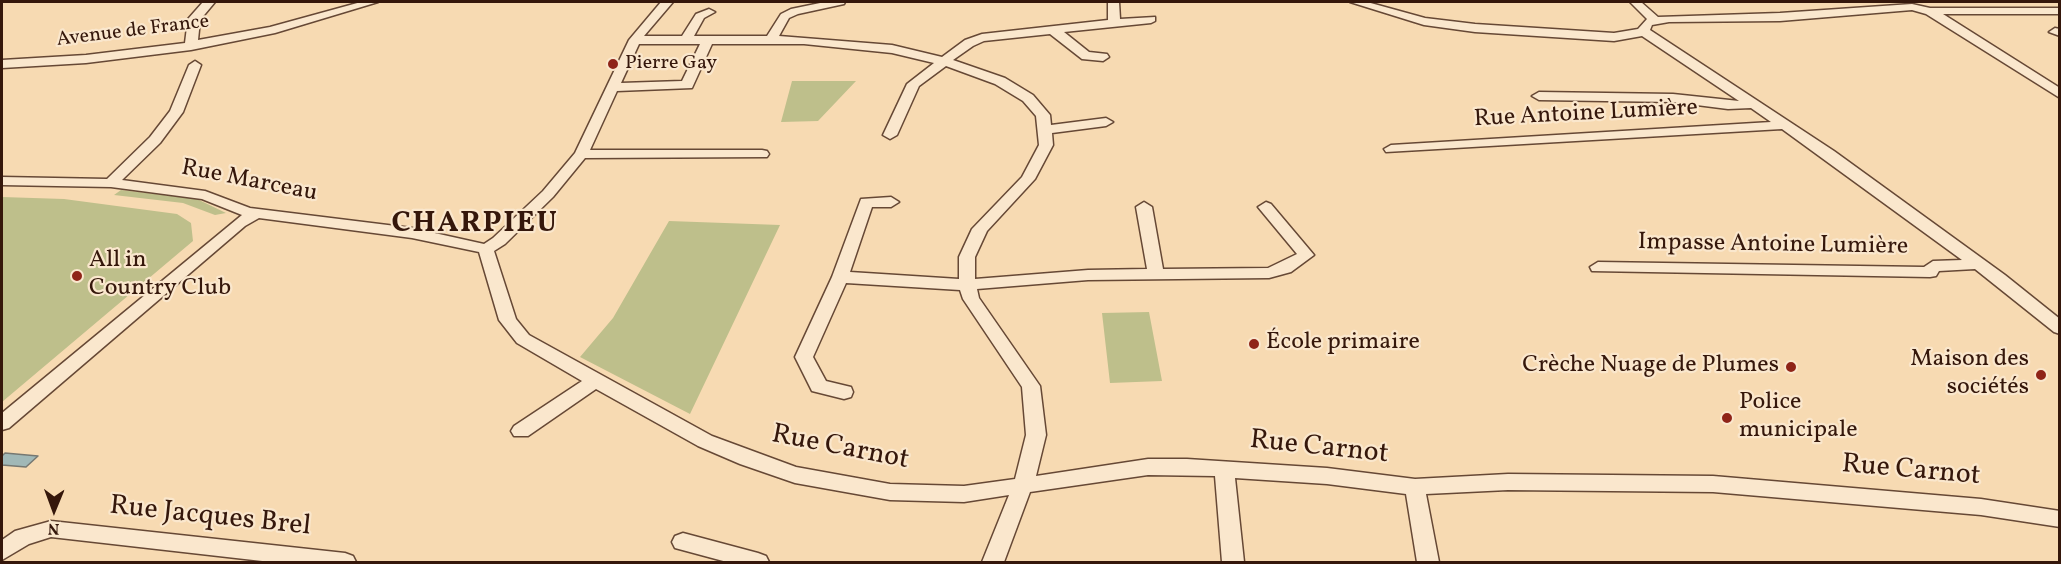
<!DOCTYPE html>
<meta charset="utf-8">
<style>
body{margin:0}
#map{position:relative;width:2061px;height:564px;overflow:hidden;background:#f7dab2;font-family:Vollkorn,serif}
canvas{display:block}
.frame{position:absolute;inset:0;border:3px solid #35170b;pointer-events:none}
.north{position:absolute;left:24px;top:480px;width:60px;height:60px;-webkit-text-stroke:4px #fae7cd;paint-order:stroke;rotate:181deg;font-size:16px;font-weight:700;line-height:24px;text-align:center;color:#35170b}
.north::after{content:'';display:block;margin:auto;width:21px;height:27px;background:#35170b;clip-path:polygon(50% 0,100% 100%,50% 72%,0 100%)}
</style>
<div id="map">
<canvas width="2061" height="564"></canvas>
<div class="frame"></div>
<div class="north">N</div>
</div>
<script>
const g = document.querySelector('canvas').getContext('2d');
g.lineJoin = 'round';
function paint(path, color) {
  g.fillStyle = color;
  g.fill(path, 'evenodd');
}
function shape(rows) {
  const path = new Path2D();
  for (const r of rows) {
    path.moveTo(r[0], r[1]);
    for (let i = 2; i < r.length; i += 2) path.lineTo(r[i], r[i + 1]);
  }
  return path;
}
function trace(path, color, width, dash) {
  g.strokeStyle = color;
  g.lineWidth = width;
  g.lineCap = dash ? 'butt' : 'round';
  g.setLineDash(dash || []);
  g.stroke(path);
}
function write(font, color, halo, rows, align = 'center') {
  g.font = font + ' Vollkorn,serif';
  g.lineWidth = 4.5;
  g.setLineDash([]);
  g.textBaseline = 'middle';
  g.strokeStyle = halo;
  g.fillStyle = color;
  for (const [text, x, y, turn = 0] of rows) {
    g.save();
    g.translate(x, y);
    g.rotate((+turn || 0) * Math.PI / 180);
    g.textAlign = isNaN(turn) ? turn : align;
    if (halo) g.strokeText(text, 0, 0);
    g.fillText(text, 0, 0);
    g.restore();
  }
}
paint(shape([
 [792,81,856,81,818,121,781,122],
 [121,190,197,199,226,213,215,215,183,203,114,195],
 [2,197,64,199,177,214,191,223,193,241,2,402],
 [669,221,780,225,690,414,580,357,613,318],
 [1149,312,1162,381,1110,383,1102,313]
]), '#bebf8b');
const water = shape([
 [5,453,38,456,26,467,2,465,2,456,5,453]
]);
paint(water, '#a1b8b7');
trace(water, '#767872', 1.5);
const minor = shape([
 [203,2,215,2,200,20,198,40,270,27,361,2,378,2,275,33,191,50,86,63,2,68,2,60,86,55,185,43,188,19,203,2],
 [661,2,673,2,644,36,682,36,696,14,709,9,715,12,704,18,694,36,767,36,781,14,791,9,825,2,845,2,844,4,798,14,789,18,779,36,892,45,942,57,965,40,982,34,1108,20,1108,2,1119,2,1120,19,1155,17,1155,21,1151,23,1064,32,1089,52,1107,54,1109,57,1103,61,1082,59,1050,34,984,41,973,46,953,60,1005,78,1033,95,1050,115,1051,125,1106,118,1113,122,1106,126,1052,133,1053,145,1035,179,987,231,975,257,975,279,1088,270,1147,269,1136,207,1144,202,1152,207,1163,269,1268,268,1297,254,1258,207,1266,202,1271,204,1314,255,1291,272,1269,278,1088,280,977,289,979,298,1040,386,1046,435,1036,476,1148,459,1187,459,1327,468,1415,479,1508,474,1713,476,1981,499,2060,511,2060,527,1981,515,1713,492,1508,490,1426,494,1439,562,1417,562,1406,494,1327,484,1235,478,1244,562,1222,562,1215,476,1148,475,1030,492,1004,562,982,562,1009,495,964,502,890,500,795,483,740,464,698,446,596,389,528,436,514,436,511,431,514,426,582,381,517,343,499,320,479,252,412,238,259,218,245,226,9,428,2,430,2,413,242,215,202,199,111,187,2,185,2,177,107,179,150,137,170,111,189,65,195,61,201,65,183,112,160,143,122,180,205,191,250,208,412,228,484,244,493,238,543,191,575,153,629,40,661,2],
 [639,44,700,44,682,81,621,83,639,44],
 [712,44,804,44,892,53,934,63,907,84,883,135,890,139,897,135,919,86,946,66,995,84,1023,101,1036,116,1039,145,1022,177,972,229,959,257,959,279,850,272,872,207,891,207,899,202,891,197,861,199,832,277,795,357,812,391,844,399,851,397,853,392,851,387,826,381,813,357,846,283,960,290,963,299,1022,387,1026,435,1015,479,964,486,890,484,796,467,712,436,529,335,516,319,494,251,505,244,553,197,585,158,767,157,769,154,767,151,762,150,590,150,617,91,692,88,712,44],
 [1350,2,1367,2,1425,18,1475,24,1614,33,1638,29,1647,19,1630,2,1641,2,1658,17,1780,13,1912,4,1930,8,2060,8,2060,14,1943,14,2060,88,2060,98,1926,14,1912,10,1780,21,1669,22,1652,25,1650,30,1834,151,2005,275,2060,319,2060,334,2054,332,1975,269,1939,271,1936,276,1930,277,1592,271,1590,267,1598,262,1924,267,1933,261,1962,260,1782,129,1386,152,1384,149,1391,145,1771,122,1751,108,1728,109,1673,102,1539,100,1532,96,1539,92,1673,94,1739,101,1642,36,1614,41,1475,32,1424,25,1350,2],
 [2055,28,2060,29,2060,36,2049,32,2055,28],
 [51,521,345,553,353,556,356,562,271,562,51,537,29,544,2,560,2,540,15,531,51,521],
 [683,533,758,553,766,556,769,562,727,562,675,548,672,542,675,536,683,533]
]);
trace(minor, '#664835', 3);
paint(minor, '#fae7cd');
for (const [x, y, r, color] of [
 [613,64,6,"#8f2418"],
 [77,276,6,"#8f2418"],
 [1254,344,6,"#8f2418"],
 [1791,367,6,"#8f2418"],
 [2041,375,6,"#8f2418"],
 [1727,418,6,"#8f2418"]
]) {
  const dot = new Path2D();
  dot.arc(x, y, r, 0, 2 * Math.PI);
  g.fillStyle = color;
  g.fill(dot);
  trace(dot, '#fae7cd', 2);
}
write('20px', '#35170b', '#fae7cd', [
 ["Avenue de France",133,32,-7]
]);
write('20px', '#35170b', '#fae7cd', [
 ["Pierre Gay",625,64]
], 'left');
write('24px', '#35170b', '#fae7cd', [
 ["Rue Antoine Lumière",1586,115,-3],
 ["Rue Marceau",249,182,11],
 ["Impasse Antoine Lumière",1773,246,1]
]);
write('24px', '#35170b', '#fae7cd', [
 ["All in",89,262],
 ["Country Club",89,290],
 ["École primaire",1266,344],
 ["Maison des",2029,361,"right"],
 ["sociétés",2029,389,"right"],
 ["Crèche Nuage de Plumes",1779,367,"right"],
 ["Police",1739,404],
 ["municipale",1739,432]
], 'left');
write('28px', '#35170b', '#fae7cd', [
 ["Rue Carnot",840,449,11],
 ["Rue Carnot",1319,449,6],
 ["Rue Carnot",1911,472,5],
 ["Rue Jacques Brel",210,518,6]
]);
g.letterSpacing = '1.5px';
write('bold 30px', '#35170b', '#fae7cd', [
 ["CHARPIEU",475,225]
]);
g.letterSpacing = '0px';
</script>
